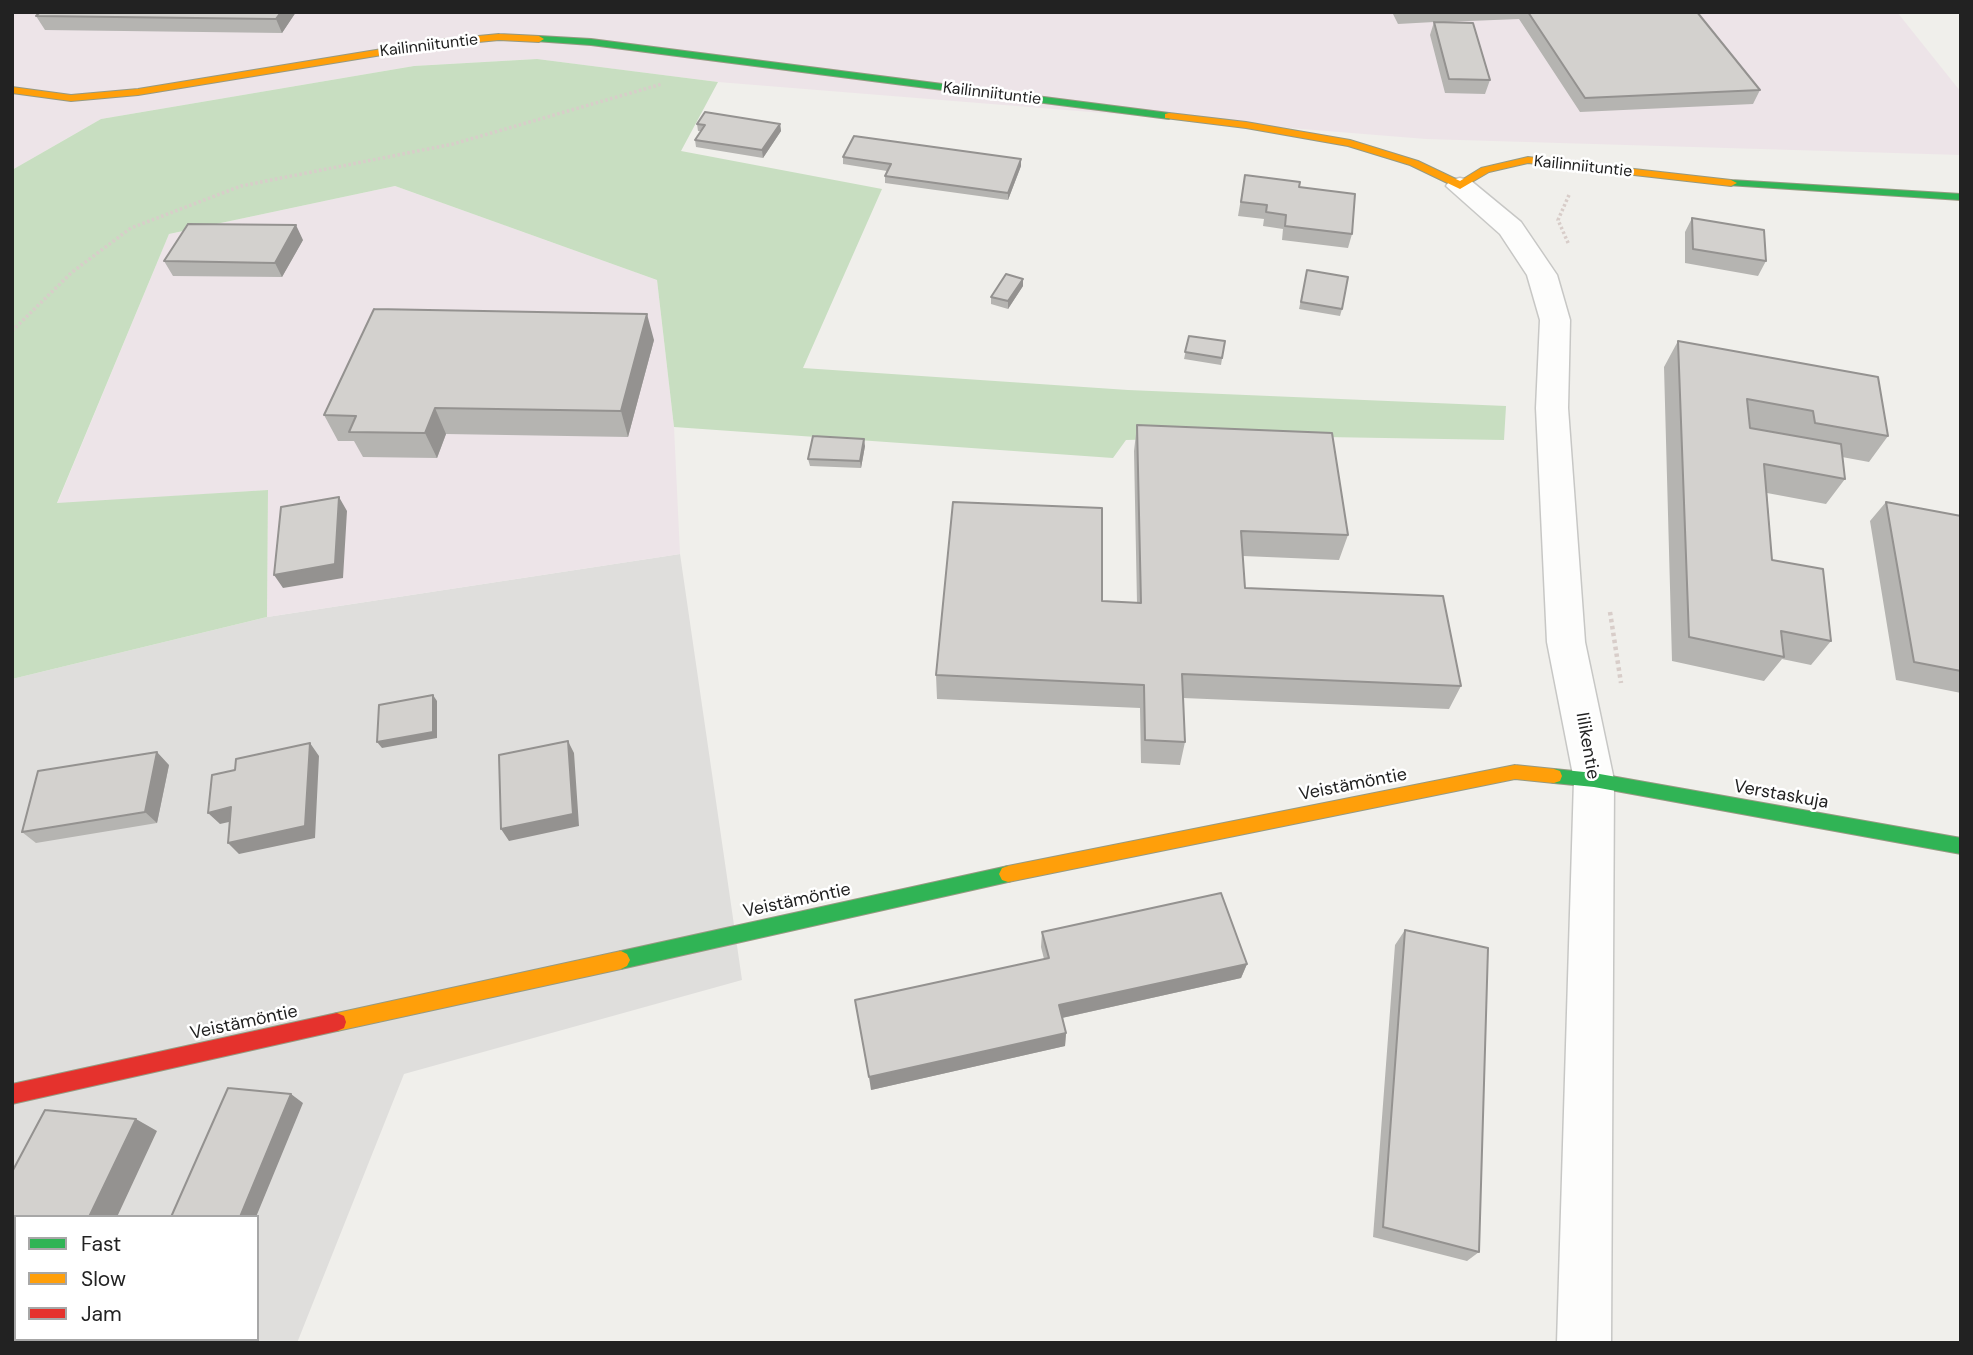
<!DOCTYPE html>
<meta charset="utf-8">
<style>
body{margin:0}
#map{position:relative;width:1973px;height:1355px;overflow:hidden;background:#f0efeb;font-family:"DM Sans",sans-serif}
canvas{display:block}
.frame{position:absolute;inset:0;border:14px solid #222;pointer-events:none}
.legend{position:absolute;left:14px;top:1215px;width:245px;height:126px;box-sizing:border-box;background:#fff;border:2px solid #a7a7a7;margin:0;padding:9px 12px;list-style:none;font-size:21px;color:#222}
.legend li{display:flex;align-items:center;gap:14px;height:35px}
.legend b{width:35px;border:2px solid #a7a7a7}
</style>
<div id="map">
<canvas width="1973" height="1355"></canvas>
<div class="frame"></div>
<ul class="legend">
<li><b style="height:9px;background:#30b455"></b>Fast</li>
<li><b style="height:9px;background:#ff9f0a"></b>Slow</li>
<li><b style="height:9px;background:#e5322d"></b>Jam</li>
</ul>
</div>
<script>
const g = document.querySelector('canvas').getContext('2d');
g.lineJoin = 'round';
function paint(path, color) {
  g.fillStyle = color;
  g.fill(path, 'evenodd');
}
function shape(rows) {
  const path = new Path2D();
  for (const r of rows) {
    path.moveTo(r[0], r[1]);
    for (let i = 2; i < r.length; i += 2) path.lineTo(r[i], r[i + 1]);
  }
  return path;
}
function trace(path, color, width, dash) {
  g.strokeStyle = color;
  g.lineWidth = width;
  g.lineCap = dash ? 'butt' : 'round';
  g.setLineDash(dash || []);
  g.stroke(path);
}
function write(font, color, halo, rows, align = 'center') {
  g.font = font + ' "DM Sans",sans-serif';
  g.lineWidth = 5;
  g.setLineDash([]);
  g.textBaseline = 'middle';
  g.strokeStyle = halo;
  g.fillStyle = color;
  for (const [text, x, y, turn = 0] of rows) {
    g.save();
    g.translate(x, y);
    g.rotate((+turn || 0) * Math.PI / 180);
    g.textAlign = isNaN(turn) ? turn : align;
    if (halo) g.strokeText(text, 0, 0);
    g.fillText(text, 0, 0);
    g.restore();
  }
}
paint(shape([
 [680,554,742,980,404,1074,297,1343,12,1343,12,679,267,617],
 [16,1217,257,1217,257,1339,16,1339]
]), '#dfdedc');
paint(shape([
 [12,12,1897,12,1961,92,1961,155,1426,139,718,82,536,59,414,66,101,119,12,170],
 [395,186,657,280,674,427,680,554,267,617,268,490,57,504,169,234]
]), '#ede4e8');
paint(shape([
 [537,59,718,82,681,151,882,189,803,368,1128,390,1506,406,1504,440,1266,436,1126,440,1113,458,674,427,657,280,395,186,169,234,57,503,268,490,267,617,12,679,12,170,101,119,414,66]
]), '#c8dec1');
const street = shape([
 [1460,178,1470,180,1521,222,1557,275,1570,320,1568,408,1585,642,1614,780,1611,1343,1557,1343,1574,780,1547,642,1536,408,1540,320,1527,275,1500,234,1446,186,1450,180,1460,178]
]);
const fast = shape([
 [539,36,591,39,1169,113,1174,116,1169,119,591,45,535,41,534,39,539,36],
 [1731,180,1961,194,1961,200,1727,185,1725,183,1731,180],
 [1554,769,1594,773,1961,838,1961,854,1594,787,1554,783,1548,781,1546,776,1548,771,1554,769],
 [1008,866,1014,868,1017,874,1014,880,1008,882,621,969,615,966,612,960,615,954,621,951,1008,866]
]);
const slow = shape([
 [499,34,539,36,544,39,539,42,499,40,437,46,138,95,71,101,12,93,12,87,71,95,138,89,437,40,499,34],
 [1169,113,1246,122,1350,140,1418,161,1460,181,1481,168,1528,157,1731,180,1737,183,1731,186,1528,163,1489,172,1460,189,1410,165,1348,146,1246,128,1165,118,1165,114,1169,113],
 [1515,765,1554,769,1560,771,1562,776,1560,781,1554,783,1515,779,1008,882,1002,880,999,874,1002,868,1008,866,1515,765],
 [621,951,627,954,630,960,627,966,621,969,337,1031,330,1028,328,1022,330,1016,337,1013,621,951]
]);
const jam = shape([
 [337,1013,344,1016,346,1022,344,1028,337,1031,12,1104,12,1084,337,1013]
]);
trace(street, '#c7c7c5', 3);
trace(fast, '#969a82', 2);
trace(slow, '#969a82', 2);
trace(jam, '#969a82', 2);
trace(shape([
 [1569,195,1558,220,1569,245],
 [12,331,71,273,131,228,241,186,453,144,662,84]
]), '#d8cdc9', 3.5, [2.5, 2.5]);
trace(shape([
 [1610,612,1621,683]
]), '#d8cdc9', 4.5, [3.5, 3.5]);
paint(street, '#fdfdfc');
paint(fast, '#30b455');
paint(slow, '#ff9f0a');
paint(jam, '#e5322d');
paint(shape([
 [296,12,282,33,45,30,36,16],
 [1392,12,1697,12,1760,90,1753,104,1580,112,1519,19,1444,22,1490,80,1485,94,1445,93,1430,35,1434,22,1398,24],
 [697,124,780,124,781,131,763,158,696,147,695,140,701,131,698,131],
 [843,157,1021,166,1008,200,885,183,885,176,887,171,843,164],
 [1245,175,1299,187,1352,234,1348,248,1282,240,1283,229,1263,226,1264,219,1238,216],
 [1692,218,1766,261,1758,276,1685,263,1685,232],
 [303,240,282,277,173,276,164,261],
 [1307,270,1342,309,1340,316,1299,309],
 [1023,279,1023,286,1008,309,991,304,991,297],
 [1189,336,1225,341,1221,365,1184,359],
 [654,340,628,437,446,434,437,458,363,457,354,441,338,441,324,415],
 [1678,341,1888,436,1869,462,1842,457,1845,479,1826,504,1767,493,1772,560,1831,641,1811,665,1782,659,1764,681,1672,661,1664,367],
 [1137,425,1348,535,1339,560,1243,556,1245,588,1461,686,1449,709,1183,698,1185,742,1180,765,1141,763,1140,708,937,699,936,675,1102,601,1137,603,1134,451],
 [865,446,861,468,810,466,808,459],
 [1886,502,1961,516,1961,693,1896,680,1870,521],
 [169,765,157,823,36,843,22,832],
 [1405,930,1479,1252,1467,1261,1373,1237,1395,945],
 [1042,932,1247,964,1241,978,1062,1018,1066,1033,1065,1046,871,1090,1044,959,1041,947]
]), '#b5b4b1');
paint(shape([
 [281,12,296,12,282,33,276,19],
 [780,124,781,131,763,158,762,150],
 [1021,159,1021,166,1008,200,1008,193],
 [296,225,303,240,282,277,275,263],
 [1023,279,1023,286,1008,309,1008,301],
 [647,314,654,340,628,437,621,411],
 [435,408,446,434,437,458,425,433],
 [864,439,865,446,861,468,860,461],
 [339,497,347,511,343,578,283,588,274,575],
 [433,695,437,701,437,738,382,748,377,742],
 [568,741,574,753,579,826,509,841,501,829],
 [310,743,319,756,315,838,239,854,228,843],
 [157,752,169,765,157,823,145,812],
 [231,807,242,819,220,824,208,813],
 [1247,964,1241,978,1057,1019,1059,1005],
 [1066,1033,1065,1046,871,1090,869,1077],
 [291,1094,303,1103,256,1217,240,1217],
 [136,1119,157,1131,117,1217,89,1217],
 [77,1339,105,1339,103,1343,75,1343]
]), '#949290');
const building = shape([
 [40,12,281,12,276,19,36,16,40,12],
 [1528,12,1697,12,1760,90,1585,98,1528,12],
 [1434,22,1473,23,1490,80,1449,79,1434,22],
 [705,112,780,124,762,150,695,140,705,125,697,124,705,112],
 [854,136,1021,159,1008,193,885,176,891,164,843,157,854,136],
 [1245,175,1300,182,1299,187,1355,194,1352,234,1285,226,1286,215,1266,212,1267,205,1241,202,1245,175],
 [1692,218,1764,230,1766,261,1693,249,1692,218],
 [188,224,296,225,275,263,164,261,188,224],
 [1307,270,1348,277,1342,309,1301,302,1307,270],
 [1006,274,1023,279,1008,301,991,297,1006,274],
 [374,309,647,314,621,411,435,408,425,433,349,432,356,416,324,415,374,309],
 [1189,336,1225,341,1222,358,1185,352,1189,336],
 [1678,341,1878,377,1888,436,1815,423,1813,411,1747,399,1750,428,1841,444,1845,479,1764,464,1772,560,1823,569,1831,641,1781,631,1784,657,1689,637,1678,341],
 [1137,425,1332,433,1348,535,1241,531,1245,588,1443,596,1461,686,1182,674,1185,742,1145,740,1144,685,936,675,953,502,1102,508,1102,601,1141,603,1137,425],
 [813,436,864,439,860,461,808,459,813,436],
 [339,497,335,564,274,575,281,507,339,497],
 [1886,502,1961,516,1961,671,1914,662,1886,502],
 [433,695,433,732,377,742,379,705,433,695],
 [568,741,573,814,501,829,499,755,568,741],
 [310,743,305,826,228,843,231,807,208,813,212,775,235,770,236,759,310,743],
 [157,752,145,812,22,832,38,771,157,752],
 [1221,893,1247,964,1059,1005,1066,1033,869,1077,855,1000,1049,958,1042,932,1221,893],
 [1405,930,1488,948,1479,1252,1383,1227,1405,930],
 [228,1088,291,1094,240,1217,171,1217,228,1088],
 [45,1110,136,1119,89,1217,16,1217,16,1339,77,1339,75,1343,12,1343,12,1172,45,1110]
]);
paint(building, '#d3d1ce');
trace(building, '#949290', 2);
write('16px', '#222', '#fff', [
 ["Kailinniituntie",429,46,-7],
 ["Kailinniituntie",992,94,7],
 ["Kailinniituntie",1583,167,6]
]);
write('18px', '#222', '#fff', [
 ["Iilikentie",1587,746,80],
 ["Veistämöntie",1353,785,-11],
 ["Verstaskuja",1781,795,10],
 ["Veistämöntie",797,901,-12],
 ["Veistämöntie",244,1023,-12]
]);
</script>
